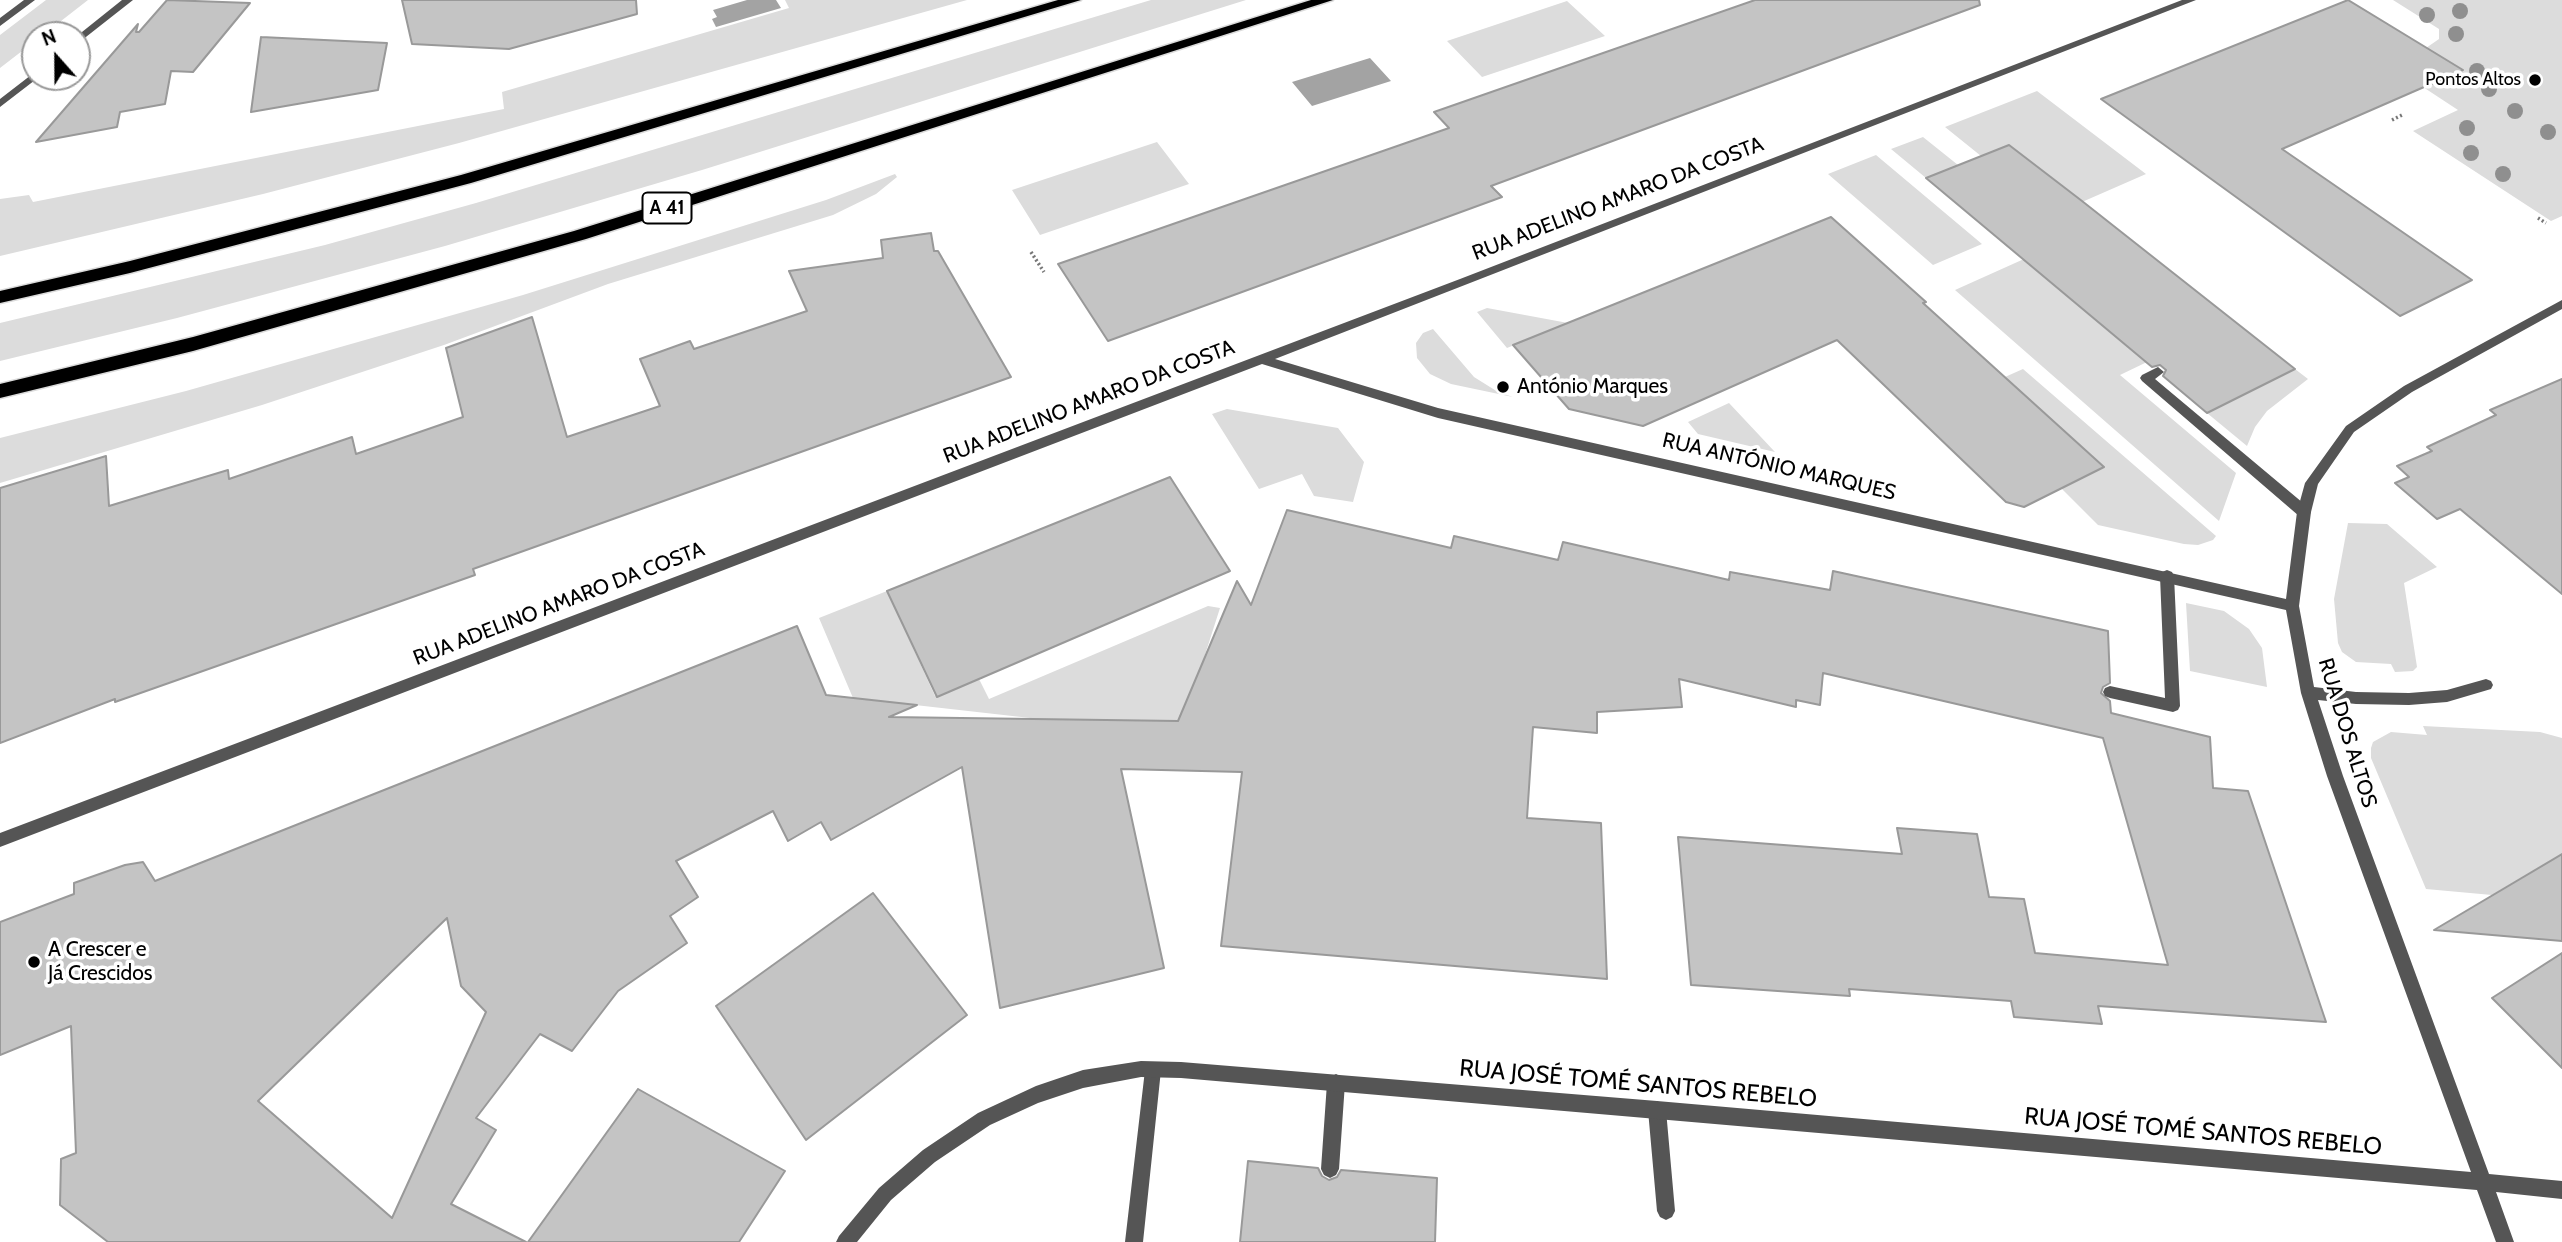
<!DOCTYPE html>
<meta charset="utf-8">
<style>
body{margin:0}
#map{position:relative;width:2562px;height:1242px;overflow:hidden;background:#fff;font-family:Cabin,sans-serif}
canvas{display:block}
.north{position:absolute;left:21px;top:21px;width:70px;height:70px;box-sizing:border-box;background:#fff;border:2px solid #999;border-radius:50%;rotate:339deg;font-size:19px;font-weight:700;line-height:28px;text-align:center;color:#000}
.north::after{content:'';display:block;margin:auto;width:24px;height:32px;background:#000;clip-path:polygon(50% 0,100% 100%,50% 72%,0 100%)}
</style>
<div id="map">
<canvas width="2562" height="1242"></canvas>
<div class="north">N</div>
</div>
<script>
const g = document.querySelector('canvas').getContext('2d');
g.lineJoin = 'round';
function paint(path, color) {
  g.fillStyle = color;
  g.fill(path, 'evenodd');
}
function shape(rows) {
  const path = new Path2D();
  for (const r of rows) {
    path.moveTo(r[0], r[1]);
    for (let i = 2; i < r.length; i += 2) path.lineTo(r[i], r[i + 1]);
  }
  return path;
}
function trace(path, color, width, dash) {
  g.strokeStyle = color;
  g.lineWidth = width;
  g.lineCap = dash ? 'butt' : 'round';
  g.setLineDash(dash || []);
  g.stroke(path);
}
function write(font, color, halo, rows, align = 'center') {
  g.font = font + ' Cabin,sans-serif';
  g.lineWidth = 7;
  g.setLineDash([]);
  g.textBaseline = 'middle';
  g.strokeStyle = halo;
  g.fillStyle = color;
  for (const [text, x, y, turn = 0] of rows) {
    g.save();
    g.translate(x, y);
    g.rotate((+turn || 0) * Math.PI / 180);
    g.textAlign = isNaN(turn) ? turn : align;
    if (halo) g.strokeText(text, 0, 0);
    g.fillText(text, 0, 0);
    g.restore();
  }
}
paint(shape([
 [46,0,88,0,43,35,35,35,35,41,0,68,0,35],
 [785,0,967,0,459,143,263,194,0,256,0,199,29,195,33,202,504,109,502,92,789,8],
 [1151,0,1246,0,702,170,445,246,177,318,0,361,0,323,325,245,476,203],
 [2393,0,2562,0,2562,216,2551,221,2413,131,2458,110,2423,87,2438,81,2422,71,2447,61,2426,48,2439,39,2439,29],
 [1567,1,1605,36,1482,77,1447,41],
 [2037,91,2146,174,2082,202,2009,145,1981,156,1945,127],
 [1923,137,1958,165,1926,178,1891,149],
 [1157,142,1189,184,1040,235,1012,190],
 [1876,155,1982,244,1933,265,1828,174],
 [895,174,897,177,876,194,833,215,608,284,444,345,262,405,0,483,0,438,186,391,523,295,826,200],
 [2024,259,2147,362,2120,375,2236,473,2219,521,1955,290],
 [1487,308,1568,323,1507,348,1477,312],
 [1433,329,1474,377,1498,392,1513,397,1451,384,1430,374,1417,358,1416,343,1423,333],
 [2023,369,2216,536,2213,540,2198,545,2184,544,2098,525,2061,488,2104,467,2005,377],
 [2295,369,2308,379,2267,411,2255,427,2247,446,2207,413],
 [1729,403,1775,452,1698,434,1688,422],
 [1227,409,1338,428,1364,462,1353,502,1314,496,1302,474,1259,489,1212,414],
 [2348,523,2387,524,2437,567,2404,583,2417,667,2413,671,2395,672,2391,664,2356,662,2342,652,2338,643,2334,599],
 [887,591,935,696,979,679,989,699,1208,606,1220,608,1203,661,1178,721,1039,719,853,698,819,618],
 [2186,603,2224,611,2249,629,2262,648,2267,687,2190,671],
 [2423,726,2540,732,2562,738,2562,859,2558,856,2492,895,2426,889,2371,758,2371,748,2373,742,2391,732,2427,735]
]), '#dcdcdc');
paint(shape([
 [747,0,776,0,781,8,716,27,712,19,717,17,713,10],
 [1370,58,1391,81,1312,106,1292,82]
]), '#a3a3a3');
const building = shape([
 [167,0,250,3,193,72,171,71,165,104,120,112,117,127,36,142,138,24,136,32,139,32,167,0],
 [402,0,636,0,637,14,509,49,412,44,402,0],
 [1755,0,1979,0,1980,5,1491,186,1502,197,1108,341,1058,264,1449,128,1434,112,1755,0],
 [2348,0,2463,70,2282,149,2472,280,2400,316,2101,99,2348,0],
 [261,37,387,43,378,90,251,112,261,37],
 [2009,145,2082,201,2295,369,2207,413,2163,376,2166,370,2160,365,2152,367,1926,178,2009,145],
 [1831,217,1926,302,1923,303,2104,467,2024,507,2006,502,1837,340,1643,426,1569,409,1513,345,1831,217],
 [931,233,934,251,938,251,1011,377,473,569,475,575,115,702,115,699,0,743,0,488,106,456,109,506,228,470,229,479,352,437,356,454,463,417,446,348,532,317,567,437,660,406,640,359,690,341,694,349,807,311,789,271,883,258,881,240,931,233],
 [2562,379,2562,594,2460,509,2437,519,2395,483,2409,477,2397,466,2432,451,2427,447,2496,415,2490,410,2562,379],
 [1170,477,1230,571,937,697,887,591,1170,477],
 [1287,510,1451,548,1454,536,1558,560,1563,542,1729,580,1730,572,1830,590,1833,571,2108,631,2110,683,2103,687,2101,693,2110,701,2111,713,2210,737,2213,788,2248,791,2326,1022,2098,1006,2102,1024,2014,1017,2011,1001,1849,989,1850,996,1691,985,1678,837,1902,854,1897,828,1977,834,1989,897,2024,899,2035,953,2168,965,2103,738,1823,673,1820,705,1796,700,1796,707,1679,679,1682,707,1597,712,1597,733,1533,727,1527,818,1601,823,1607,979,1221,946,1242,772,1121,769,1164,968,1000,1008,962,767,831,840,821,822,788,841,773,811,676,861,698,897,670,916,687,943,618,991,572,1051,540,1034,476,1118,496,1130,451,1204,526,1242,108,1242,60,1205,61,1159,76,1153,71,1026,0,1055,0,922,74,894,74,883,125,865,143,862,155,881,797,626,826,695,917,705,889,717,1178,721,1237,581,1251,605,1287,510],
 [447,918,461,986,486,1012,392,1218,258,1101,447,918],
 [2562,854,2562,941,2434,930,2562,854],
 [873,893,967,1015,806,1140,716,1006,873,893],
 [2562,953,2562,1068,2492,998,2562,953],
 [638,1089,785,1171,739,1242,528,1242,638,1089],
 [1248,1161,1318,1168,1322,1176,1329,1180,1337,1177,1341,1170,1437,1178,1435,1242,1240,1242,1248,1161]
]);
paint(building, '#c4c4c4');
trace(building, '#999', 2);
const motorway = shape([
 [1058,0,1081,0,471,183,130,273,0,303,0,291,130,261,461,175,1058,0],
 [1311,0,1333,0,586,239,193,351,0,398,0,384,193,337,574,231,1311,0]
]);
trace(motorway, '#dbdbdb', 3);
trace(shape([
 [2392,120,2404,114],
 [2538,218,2546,223],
 [1031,252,1044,272]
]), '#777', 3.5, [2, 2.5]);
paint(shape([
 [24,0,35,0,0,26,0,18,24,0],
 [2158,367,2164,372,2155,379,2309,508,2311,512,2309,516,2299,516,2142,381,2140,378,2142,375,2158,367],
 [2167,570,2172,572,2174,576,2180,706,2178,710,2173,712,2110,698,2105,696,2103,692,2105,688,2110,686,2165,698,2160,576,2162,572,2167,570],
 [1153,1062,1159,1064,1161,1070,1143,1242,1125,1242,1145,1070,1147,1064,1153,1062],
 [1336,1074,1342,1077,1345,1083,1339,1169,1336,1175,1330,1178,1324,1175,1321,1169,1327,1083,1330,1077,1336,1074],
 [1657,1101,1663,1104,1666,1110,1675,1211,1672,1217,1666,1220,1660,1217,1657,1211,1648,1110,1651,1104,1657,1101]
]), '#555');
paint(shape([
 [2182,0,2196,0,1275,359,1438,408,2286,599,2297,512,2305,483,2346,426,2404,386,2562,300,2562,309,2412,392,2354,432,2318,484,2311,512,2299,606,2314,687,2356,692,2409,693,2447,690,2486,679,2491,681,2493,685,2491,689,2447,702,2409,705,2356,704,2318,700,2343,776,2489,1174,2562,1181,2562,1199,2496,1192,2514,1242,2496,1242,2477,1190,1657,1119,1181,1078,1141,1077,1083,1088,1038,1103,990,1125,935,1162,891,1200,857,1242,836,1242,839,1236,879,1188,923,1150,978,1113,1036,1086,1083,1070,1141,1061,1181,1062,1657,1101,2471,1172,2327,776,2301,693,2286,610,1438,418,1262,364,0,847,0,833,1460,279,2182,0]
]), '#555');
paint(shape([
 [122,0,133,0,77,44,77,36,122,0],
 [35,72,35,77,39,77,0,107,0,99,35,72]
]), '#555');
paint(motorway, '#000');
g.fillStyle = '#8f8f8f';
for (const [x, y] of [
 [2460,11],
 [2427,15],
 [2456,34],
 [2477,71],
 [2489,89],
 [2515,111],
 [2467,128],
 [2548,132],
 [2471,153],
 [2503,174]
]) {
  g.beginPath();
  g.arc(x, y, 8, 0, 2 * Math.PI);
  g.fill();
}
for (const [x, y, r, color] of [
 [2535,80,7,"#000"],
 [1503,387,7,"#000"],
 [34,962,7,"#000"]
]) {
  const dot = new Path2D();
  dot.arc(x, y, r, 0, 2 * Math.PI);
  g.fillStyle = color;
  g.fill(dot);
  trace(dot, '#fff', 2.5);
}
write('18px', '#000', '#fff', [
 ["Pontos Altos",2521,80]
], 'right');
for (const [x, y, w] of [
 [667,208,49]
]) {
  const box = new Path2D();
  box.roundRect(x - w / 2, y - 15.5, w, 31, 5);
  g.fillStyle = '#fff';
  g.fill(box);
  trace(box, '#000', 2);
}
write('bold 19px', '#000', null, [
 ["A 41",667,208]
]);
write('21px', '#000', '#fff', [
 ["RUA ADELINO AMARO DA COSTA",1618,199,-21],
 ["RUA ADELINO AMARO DA COSTA",1089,402,-21],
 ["RUA ANTÓNIO MARQUES",1779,467,13],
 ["RUA ADELINO AMARO DA COSTA",559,604,-21],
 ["RUA DOS ALTOS",2347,733,73]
]);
write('21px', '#000', '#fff', [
 ["António Marques",1517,387],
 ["A Crescer e",48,950],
 ["Já Crescidos",48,974]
], 'left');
write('24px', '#000', '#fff', [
 ["RUA JOSÉ TOMÉ SANTOS REBELO",1638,1084,5],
 ["RUA JOSÉ TOMÉ SANTOS REBELO",2203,1132,5]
]);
</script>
